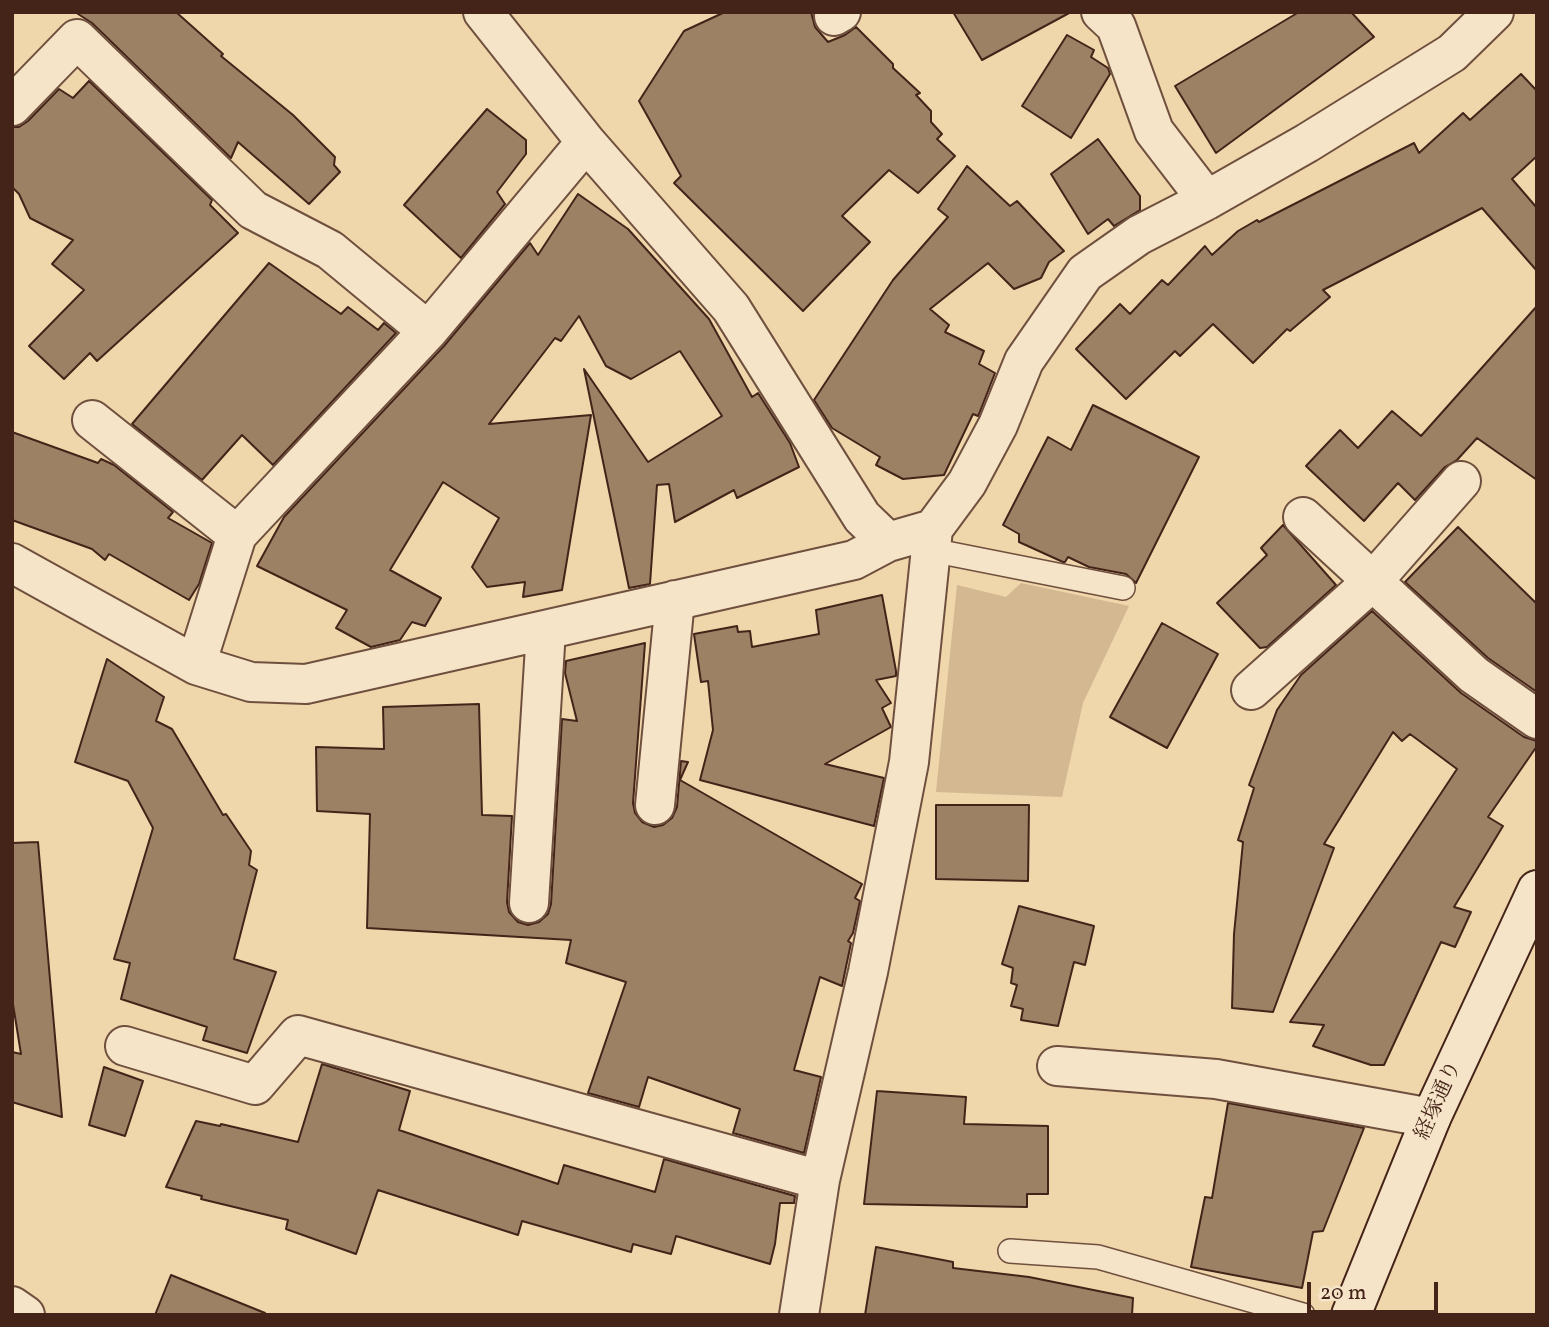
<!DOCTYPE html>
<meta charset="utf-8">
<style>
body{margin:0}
#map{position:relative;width:1549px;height:1327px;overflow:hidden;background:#f0d6ab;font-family:Vollkorn,serif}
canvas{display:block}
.frame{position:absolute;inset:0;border:14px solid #442419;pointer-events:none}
.scale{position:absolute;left:1307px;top:1282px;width:131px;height:32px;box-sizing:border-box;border:4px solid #442419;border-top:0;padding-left:9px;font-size:21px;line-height:24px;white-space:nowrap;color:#442419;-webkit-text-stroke:5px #f5e4c8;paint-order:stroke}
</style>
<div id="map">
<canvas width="1549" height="1327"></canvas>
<div class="frame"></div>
<div class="scale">20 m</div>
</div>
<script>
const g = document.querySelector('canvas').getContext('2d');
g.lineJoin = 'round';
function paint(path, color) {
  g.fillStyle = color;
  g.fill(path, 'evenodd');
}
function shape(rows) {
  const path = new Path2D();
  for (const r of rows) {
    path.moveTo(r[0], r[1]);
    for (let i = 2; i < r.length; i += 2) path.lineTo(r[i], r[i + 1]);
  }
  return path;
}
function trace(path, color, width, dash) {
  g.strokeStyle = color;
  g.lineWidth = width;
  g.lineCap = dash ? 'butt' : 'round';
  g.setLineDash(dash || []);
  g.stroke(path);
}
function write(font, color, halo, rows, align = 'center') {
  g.font = font + ' Vollkorn,"Noto Serif JP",serif';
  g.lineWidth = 7;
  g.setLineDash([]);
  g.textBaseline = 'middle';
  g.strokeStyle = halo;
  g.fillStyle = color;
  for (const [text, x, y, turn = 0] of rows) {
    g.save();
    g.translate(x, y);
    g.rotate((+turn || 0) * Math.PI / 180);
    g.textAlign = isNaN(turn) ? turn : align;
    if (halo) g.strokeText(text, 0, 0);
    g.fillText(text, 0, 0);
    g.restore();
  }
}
paint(shape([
 [1021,583,1129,606,1083,703,1062,797,936,792,957,585,1006,597]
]), '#d3b892');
const building = shape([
 [75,12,176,12,223,54,221,56,293,115,335,157,334,165,340,172,309,204,238,142,231,158,92,23,75,12],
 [725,12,811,12,815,27,828,42,845,35,856,27,893,64,893,68,920,93,916,95,931,111,931,122,942,134,937,139,955,156,918,193,889,170,842,216,870,242,803,311,674,183,681,176,639,101,684,31,725,12],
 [953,12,1071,12,982,60,953,12],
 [1299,12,1351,12,1374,37,1216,153,1175,86,1299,12],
 [1067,35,1094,50,1091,57,1108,68,1110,74,1071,138,1022,106,1067,35],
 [1521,74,1537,91,1537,156,1512,179,1537,208,1537,271,1482,208,1323,290,1330,297,1290,331,1287,329,1253,363,1213,324,1180,356,1175,351,1126,399,1076,349,1120,304,1130,314,1162,280,1168,285,1205,246,1212,255,1238,231,1257,220,1259,222,1414,143,1419,153,1463,113,1470,120,1521,74],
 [89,81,212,200,210,205,238,233,97,361,90,353,64,379,29,346,84,290,52,264,73,240,30,218,19,194,12,187,12,127,19,127,28,121,59,89,73,98,89,81],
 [487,109,526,140,526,154,497,192,505,204,461,258,404,205,487,109],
 [1098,139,1140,196,1140,210,1114,226,1108,219,1088,234,1051,174,1098,139],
 [967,166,1010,206,1017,201,1064,251,1049,262,1041,278,1014,289,988,263,930,309,949,325,945,332,984,351,979,364,995,373,979,414,978,416,973,414,944,475,903,479,876,465,880,457,832,428,814,400,893,280,948,217,938,209,967,166],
 [578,194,628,229,709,319,752,397,758,393,790,443,799,467,737,498,734,490,675,522,669,484,657,485,650,584,629,588,584,369,648,462,722,416,680,351,631,379,606,366,579,316,561,341,555,338,489,424,591,415,562,590,523,597,525,582,487,587,472,567,499,518,443,482,390,570,441,598,425,626,412,622,400,640,371,647,336,628,347,610,257,566,284,517,444,346,530,243,538,255,578,194],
 [269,263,341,314,348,307,378,330,384,323,396,333,273,465,242,435,202,480,132,424,269,263],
 [1537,306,1537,480,1477,438,1457,460,1445,467,1415,500,1398,483,1364,521,1306,466,1340,430,1358,448,1392,411,1421,436,1537,306],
 [1093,405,1199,457,1136,583,1126,574,1089,567,1068,557,1065,562,1063,562,1019,542,1019,534,1003,525,1048,437,1071,450,1093,405],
 [12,432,98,463,101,459,114,465,173,512,168,518,212,543,199,584,189,600,109,554,105,560,92,549,12,520,12,432],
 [1283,525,1336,585,1267,647,1260,648,1217,603,1267,555,1261,548,1283,525],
 [1458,527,1537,604,1537,692,1488,658,1405,582,1458,527],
 [882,595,896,671,896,676,876,680,891,703,882,708,891,727,825,764,884,778,874,826,700,780,713,730,708,681,701,682,694,634,737,626,738,632,750,631,752,647,819,634,816,610,882,595],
 [1372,611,1461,693,1524,737,1537,741,1537,746,1488,817,1503,826,1454,907,1471,912,1455,947,1441,942,1384,1065,1371,1065,1313,1046,1324,1025,1290,1022,1457,769,1410,734,1402,741,1393,732,1324,844,1334,848,1273,1012,1232,1008,1234,934,1243,842,1238,840,1254,788,1249,785,1277,710,1301,675,1372,611],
 [1162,623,1218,654,1167,748,1110,717,1162,623],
 [645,643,633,803,635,813,642,822,654,827,663,825,672,818,677,807,681,761,688,762,680,780,862,884,855,898,860,901,853,933,848,941,851,943,842,986,820,977,794,1070,821,1077,804,1153,733,1133,740,1109,648,1077,639,1107,588,1093,626,982,566,963,571,940,367,928,370,814,317,811,316,747,384,749,383,707,479,704,482,815,512,816,507,902,509,912,518,922,528,925,539,922,548,914,551,904,562,719,577,721,565,673,566,661,645,643],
 [107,659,164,697,156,721,172,729,223,815,226,814,251,851,249,865,257,870,234,959,276,972,247,1053,203,1040,207,1027,121,999,130,963,114,959,153,828,128,781,75,762,107,659],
 [936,805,1029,805,1028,881,936,879,936,805],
 [38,842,62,1117,12,1102,12,1052,21,1054,12,998,12,843,38,842],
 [1019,906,1094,926,1085,965,1074,962,1058,1026,1021,1020,1023,1009,1011,1006,1017,985,1011,983,1013,968,1002,964,1019,906],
 [322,1064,410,1091,399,1130,558,1184,564,1165,655,1192,664,1159,795,1196,794,1203,780,1203,775,1244,770,1264,676,1236,671,1254,633,1244,631,1252,522,1221,518,1235,378,1190,356,1254,286,1229,288,1220,201,1199,202,1196,166,1187,196,1121,220,1126,221,1124,298,1142,322,1064],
 [104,1067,143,1081,125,1136,89,1125,104,1067],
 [877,1091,966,1097,964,1124,1048,1126,1048,1194,1027,1194,1027,1207,864,1204,877,1091],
 [1228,1103,1364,1128,1323,1231,1313,1232,1302,1288,1191,1267,1205,1197,1212,1198,1228,1103],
 [876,1247,953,1262,953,1268,1029,1277,1133,1298,1132,1315,865,1315,876,1247],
 [171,1275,265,1313,264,1315,155,1315,171,1275]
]);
paint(building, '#9d8165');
trace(building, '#442419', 2);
const service = shape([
 [931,550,1123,588],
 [1010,1251,1098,1257,1303,1315]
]);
const minor = shape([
 [483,12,586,142,731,308,862,517,888,542],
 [1101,12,1116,26,1154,131,1207,200],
 [834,16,841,12],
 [12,106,77,39,253,210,330,250,428,331],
 [92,420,237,535,196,665],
 [1303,517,1474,675,1537,719],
 [237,535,428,331,586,142],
 [12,563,196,665,251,682,306,684,854,560,888,542,933,529],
 [1251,690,1373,581,1461,481],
 [655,805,675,600],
 [529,903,546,630],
 [125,1046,255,1085,298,1035,820,1180],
 [1057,1066,1216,1079,1431,1118],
 [12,1306,25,1315],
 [799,1315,820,1180,868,972,909,762,933,529,967,483,998,425,1024,361,1085,273,1139,235,1207,200,1307,143,1452,53,1494,12]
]);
const secondary = shape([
 [1351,1315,1431,1118,1537,890]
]);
trace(service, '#6f503e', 26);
trace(minor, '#6f503e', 42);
trace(secondary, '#442419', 42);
trace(service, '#f5e4c8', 23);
trace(minor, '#f5e4c8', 38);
trace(secondary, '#f5e4c8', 38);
write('21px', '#442419', '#f5e4c8', [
 ["経塚通り",1440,1101,-66]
]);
</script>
